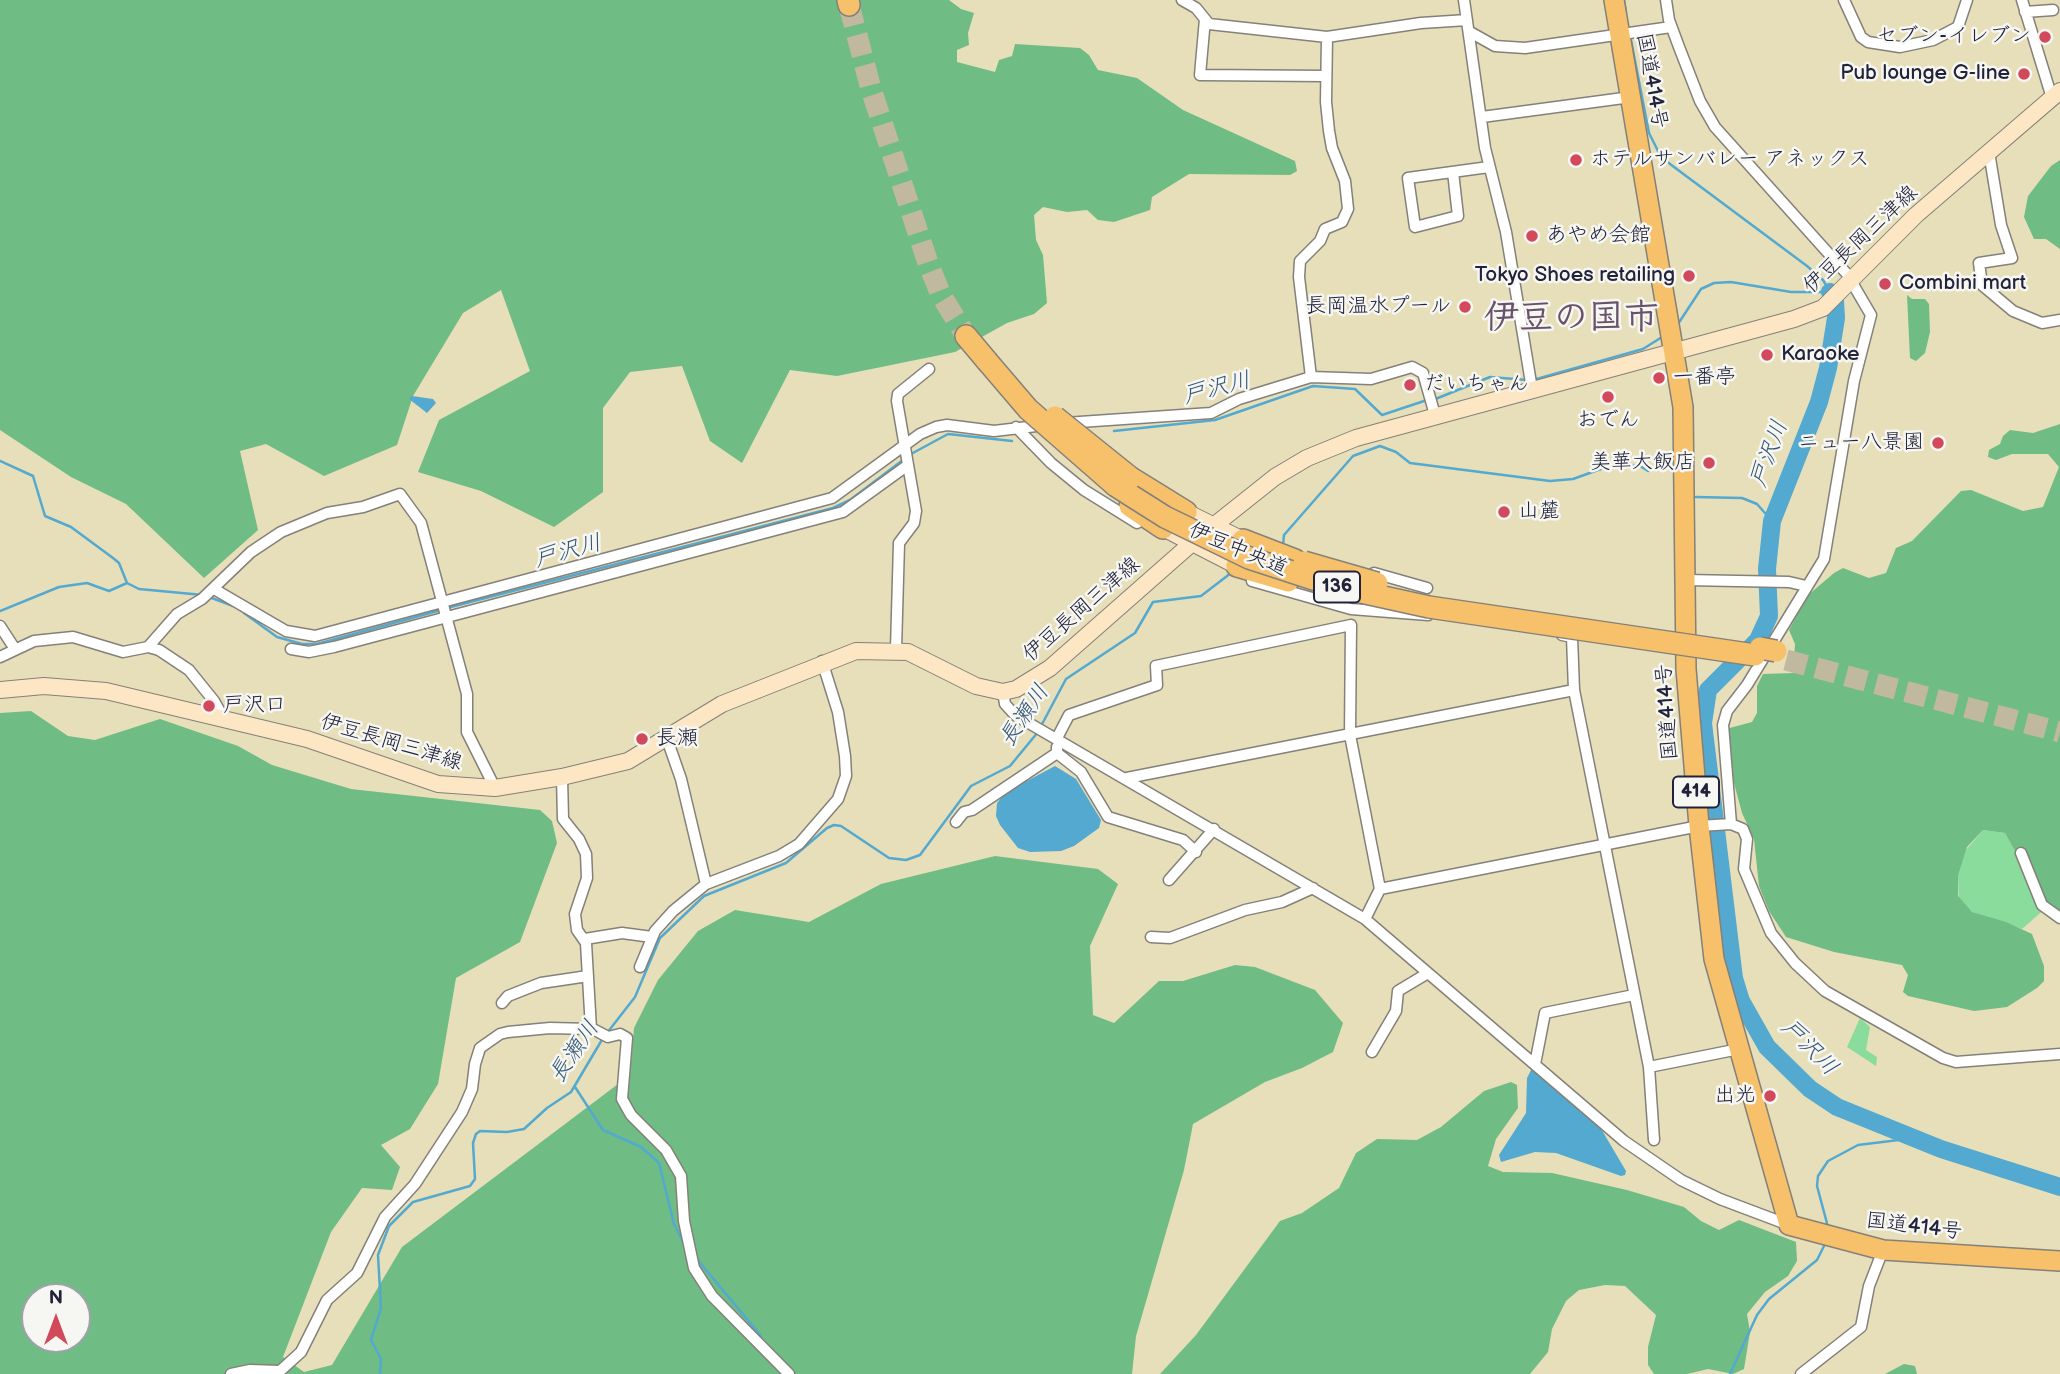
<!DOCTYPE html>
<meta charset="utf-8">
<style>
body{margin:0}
#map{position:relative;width:2060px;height:1374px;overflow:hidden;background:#e7dfb9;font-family:"Balsamiq Sans",sans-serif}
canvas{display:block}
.north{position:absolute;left:21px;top:1283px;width:70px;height:70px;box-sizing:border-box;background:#f6f6f2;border:2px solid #a1a1a9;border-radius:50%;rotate:0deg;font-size:19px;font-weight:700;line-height:28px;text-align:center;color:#22223b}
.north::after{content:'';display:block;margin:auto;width:24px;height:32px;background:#d1495b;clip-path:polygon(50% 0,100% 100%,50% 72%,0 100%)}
</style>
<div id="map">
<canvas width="2060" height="1374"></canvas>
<div class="north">N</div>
</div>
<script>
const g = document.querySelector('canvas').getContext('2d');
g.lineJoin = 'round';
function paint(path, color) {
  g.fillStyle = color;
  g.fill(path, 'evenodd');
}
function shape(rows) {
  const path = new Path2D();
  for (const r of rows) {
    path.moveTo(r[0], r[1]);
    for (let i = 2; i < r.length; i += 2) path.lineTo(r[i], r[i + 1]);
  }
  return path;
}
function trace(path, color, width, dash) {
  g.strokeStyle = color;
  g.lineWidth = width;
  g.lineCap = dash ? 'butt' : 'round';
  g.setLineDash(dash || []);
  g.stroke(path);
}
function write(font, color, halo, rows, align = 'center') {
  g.font = font + ' "Balsamiq Sans","Klee One",sans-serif';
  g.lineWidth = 5;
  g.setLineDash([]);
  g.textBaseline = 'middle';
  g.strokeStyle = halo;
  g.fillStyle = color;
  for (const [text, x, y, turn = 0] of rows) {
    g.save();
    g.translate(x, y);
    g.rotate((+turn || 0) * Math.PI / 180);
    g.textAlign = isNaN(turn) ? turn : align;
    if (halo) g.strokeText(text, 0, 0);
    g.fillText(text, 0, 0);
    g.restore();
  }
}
paint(shape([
 [1983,830,2005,833,2046,908,2022,929,1972,912,1959,903,1958,876,1966,850],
 [1860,1018,1870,1027,1866,1050,1877,1057,1876,1066,1847,1047]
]), '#8adc9c');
paint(shape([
 [0,0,843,0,844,5,860,0,949,0,961,9,974,13,968,33,969,45,957,50,957,62,995,72,999,60,1012,56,1015,44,1080,48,1089,55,1098,70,1137,78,1183,110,1295,161,1297,171,1290,175,1189,174,1152,197,1150,210,1114,222,1098,220,1087,210,1067,212,1043,207,1034,215,1036,240,1043,255,1047,303,1034,314,1007,323,955,352,837,376,790,370,742,463,710,441,682,366,630,372,603,408,603,492,554,527,481,491,418,472,439,420,530,371,501,290,463,313,413,396,397,445,324,476,266,444,240,451,258,530,204,578,126,504,71,477,0,430],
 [2060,160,2060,249,2046,239,2034,239,2024,217,2028,196,2051,166],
 [1907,295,1912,299,1925,299,1929,304,1930,332,1925,353,1916,361,1910,358],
 [2060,424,2060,912,2047,903,2033,884,2005,833,1983,830,1967,847,1958,876,1958,896,1972,912,2006,922,2032,934,2044,966,2044,981,2037,988,2007,1007,1974,1011,1908,996,1903,992,1908,975,1902,965,1834,952,1786,937,1769,911,1759,886,1754,839,1742,813,1734,783,1726,729,1752,722,1757,713,1757,686,1763,674,1793,673,1795,644,1789,630,1807,596,1834,573,1843,568,1869,578,1886,573,1896,548,1912,541,1961,491,1971,490,2023,511,2043,507,2059,467,2048,454,2012,454,1996,460,1988,457,1989,450,2000,444,2003,436,2010,430,2033,433],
 [31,711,68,736,95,740,160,719,238,746,272,765,351,789,540,810,552,821,557,843,520,942,456,978,438,1084,410,1129,381,1145,400,1167,392,1190,362,1188,331,1232,283,1357,304,1372,332,1365,402,1247,630,1075,634,1028,658,980,698,931,735,910,809,922,881,884,995,856,1098,869,1118,884,1090,946,1093,1015,1114,1023,1159,981,1183,981,1235,965,1255,967,1315,990,1343,1023,1333,1052,1302,1068,1265,1082,1193,1124,1184,1170,1136,1336,1132,1374,0,1374,0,713],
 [35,1297,77,1297,77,1339,35,1339],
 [1511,1082,1517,1085,1518,1108,1496,1139,1488,1166,1503,1172,1552,1173,1627,1190,1684,1207,1701,1221,1719,1230,1739,1220,1796,1242,1797,1261,1788,1276,1765,1292,1747,1314,1750,1332,1744,1369,1733,1374,1708,1369,1687,1374,1654,1374,1648,1365,1648,1347,1656,1315,1625,1286,1605,1285,1579,1290,1566,1301,1552,1329,1548,1352,1530,1374,1160,1374,1196,1335,1280,1221,1302,1213,1339,1188,1356,1153,1377,1139,1417,1140,1441,1127,1484,1091],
 [1904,1364,1915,1366,1917,1374,1885,1374]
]), '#6fbc84');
paint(shape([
 [412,396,433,399,436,403,427,413,409,399],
 [1055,766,1076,779,1101,820,1099,828,1074,846,1061,851,1030,852,1018,848,1000,825,996,816,997,803,1006,792],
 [1532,1068,1600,1127,1626,1171,1625,1175,1621,1176,1556,1153,1535,1152,1501,1162,1499,1155,1526,1113,1527,1078]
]), '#53a9cf');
trace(shape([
 [1624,0,1626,12],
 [1630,35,1649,133,1658,151,1670,164,1807,266,1823,280,1830,292],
 [1678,324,1701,289,1714,283,1731,282,1791,292,1829,292],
 [1533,380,1643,349,1662,337],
 [1433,400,1490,377,1527,380],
 [1114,431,1215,420,1313,386,1355,389,1382,415,1427,400],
 [911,454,948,434,1012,441],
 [0,461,33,476,45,516,71,527,113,558,119,563,127,583],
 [1696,497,1742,498,1757,504,1772,521],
 [1283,545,1284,535,1353,456,1380,446,1396,452,1410,463,1550,481,1573,479,1612,465,1640,466,1648,471],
 [127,583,139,589,203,595],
 [209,597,236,607],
 [447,608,833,508,850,500,903,460],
 [0,611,59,587,87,583,109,591,127,583],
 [244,613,277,637,302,644,317,644,441,610],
 [1041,726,1066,679,1135,633,1153,602,1201,596,1231,573],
 [607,1033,635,997,660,938,704,896,786,863,827,828,834,825,841,826,889,858,906,860,920,855,971,786,1010,766,1038,732],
 [575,1087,603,1130,641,1147,659,1163,674,1224,684,1244],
 [1828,1227,1817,1186,1818,1176,1828,1161,1858,1145,1915,1138],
 [696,1258,761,1336],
 [380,1374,381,1359,371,1340,381,1308,378,1255,389,1226,413,1202,470,1186,475,1179,473,1143,476,1134,480,1131,507,1132,524,1129,547,1108,571,1092,603,1038],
 [1730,1374,1757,1315,1769,1299,1817,1260,1825,1244]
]), '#53a9cf', 2.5);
trace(shape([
 [1830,292,1835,301,1836,318,1828,368,1819,402,1772,521,1767,569,1769,616,1758,640,1708,690,1703,723,1734,978,1741,1001,1767,1047,1810,1089,1837,1107,1941,1149,2060,1187]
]), '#53a9cf', 18);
trace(shape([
 [849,5,871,89,928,263,941,295,966,336],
 [1786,660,2060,732]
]), '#c0b9a0', 21, [21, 10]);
const minor = shape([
 [1182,0,1196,8,1209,24,1327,37,1421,23,1467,20],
 [1464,0,1485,148,1506,232,1532,389],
 [1666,0,1669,20,1679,47,1700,101,1715,127,1847,274,1871,315,1854,381,1824,559,1747,685,1727,711,1723,725,1731,824],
 [1844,0,1861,37,1868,42,1900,47,1933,40,1958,27,1967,0],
 [2022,0,2052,98],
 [2025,12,2053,10],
 [1205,19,1200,75,1325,76],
 [1470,32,1495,46,1525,48,1671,27],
 [1482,117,1631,97],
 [1989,152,2001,225,2012,258,1979,263,1982,285,2013,311,2042,323,2060,320],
 [1453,172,1458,216,1415,227,1408,178,1489,167],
 [1311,377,1299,277,1300,261,1320,241,1325,229,1342,222,1348,209,1345,181,1332,148,1329,131,1326,102,1327,37],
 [1065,423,1211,413,1239,399,1311,377,1371,379,1412,367,1423,373,1435,415],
 [1016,427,1051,463,1084,490,1137,523],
 [1374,573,1427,588],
 [1686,580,1789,582,1806,586],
 [1252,581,1351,609,1428,615],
 [214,589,286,631,315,636,832,498,920,434,936,427,947,425,994,431,1045,425],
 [0,626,15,649],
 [1562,635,1572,637,1574,690],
 [148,647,177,614,202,599,251,552,281,532,327,513,363,507,400,494,421,523,467,694,467,732,495,788],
 [291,649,309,652,334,647,843,512,908,465],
 [896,649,899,543,914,523,916,511,897,401,898,394,929,369],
 [0,657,34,641,73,637,123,652,148,647,159,650,189,670,214,701,223,717],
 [1003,692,1005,704,1015,715,1365,919,1624,1141,1681,1180,1720,1199,1789,1225],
 [1057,738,1069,715,1157,685,1156,666,1351,625,1350,735,1380,889,1365,919],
 [667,739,681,779,706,884],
 [1057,753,1081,772,1108,817,1183,840,1196,852],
 [1127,778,1574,690,1649,1067,1739,1049],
 [956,822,964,812,972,810,1057,753,1057,747],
 [2021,853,2042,905,2060,918],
 [1169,880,1214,829],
 [1380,889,1699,826,1731,824,1743,829,1747,839,1744,869,1771,933,1795,963,1825,991,1943,1058,1956,1062,2060,1054],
 [1151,937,1170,938,1245,910,1282,902,1313,888],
 [585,939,622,933,652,937],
 [640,967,655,931,673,911,706,884,779,856,799,844,838,799,846,776,845,756,838,712,822,661],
 [502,1003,508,996,541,983,588,976],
 [591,1028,608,1037,620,1034,627,1038,622,1099,631,1115,666,1150,681,1176,684,1221,694,1268,712,1296,789,1374],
 [1372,1052,1396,1011,1398,991,1428,973],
 [1535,1064,1545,1013,1634,995],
 [1649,1067,1654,1140],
 [231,1374,250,1370,280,1371,301,1352,327,1300,357,1273,385,1217,415,1184,462,1112,472,1089,475,1064,480,1048,500,1034,508,1032,550,1028,591,1029,586,943,577,930,575,914,587,878,586,854,579,839,563,819,562,777],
 [1801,1374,1861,1327,1869,1286,1883,1250]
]);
const secondary = shape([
 [1186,512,1243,540],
 [1163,528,1237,566],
 [0,690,44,686,106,691,307,739,438,784,495,788,562,777,628,761,722,704,856,651,908,652,976,686,1003,692,1016,689,1050,668,1192,543,1275,477,1307,458,1356,438,1794,319,1823,308,1916,215,2060,91]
]);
const trunk = shape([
 [1614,0,1683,407,1686,669,1699,826,1714,959,1789,1225,1883,1250,2060,1261]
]);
const motorway = shape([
 [848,0,849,5],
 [966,336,987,361],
 [1131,478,1186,512],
 [1130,506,1163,528],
 [1243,540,1295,560],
 [1237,566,1288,581]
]);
trace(minor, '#84807a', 13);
trace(secondary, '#84807a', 18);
trace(trunk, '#84807a', 22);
trace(motorway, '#84807a', 24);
trace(minor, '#fff', 10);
trace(secondary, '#fce6c4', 16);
trace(trunk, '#f7c06b', 19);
trace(motorway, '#f7c06b', 21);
const motorwayBridge = shape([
 [987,361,1028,409,1116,486,1165,517,1249,558,1338,587,1429,607,1755,655],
 [1055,417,1131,478],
 [1304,562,1377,583],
 [1760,648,1776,651]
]);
trace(motorwayBridge, '#84807a', 24, []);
trace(motorwayBridge, '#f7c06b', 21);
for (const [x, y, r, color] of [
 [2045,37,7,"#d1495b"],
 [2024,74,7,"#d1495b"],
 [1576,160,7,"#d1495b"],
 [1532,236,7,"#d1495b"],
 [1689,276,7,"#d1495b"],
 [1885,284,7,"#d1495b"],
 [1465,307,7,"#d1495b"],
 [1767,355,7,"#d1495b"],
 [1659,378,7,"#d1495b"],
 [1410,385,7,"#d1495b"],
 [1608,397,7,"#d1495b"],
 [1938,443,7,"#d1495b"],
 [1709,463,7,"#d1495b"],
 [1504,512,7,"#d1495b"],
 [209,706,7,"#d1495b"],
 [642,739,7,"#d1495b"],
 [1770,1096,7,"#d1495b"]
]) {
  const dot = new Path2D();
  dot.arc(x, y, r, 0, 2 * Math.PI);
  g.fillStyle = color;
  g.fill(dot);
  trace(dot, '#f6f6f2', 2.5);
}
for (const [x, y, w] of [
 [1337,587,46],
 [1696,792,46]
]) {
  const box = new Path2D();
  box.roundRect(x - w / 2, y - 15.5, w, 31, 5);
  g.fillStyle = '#f6f6f2';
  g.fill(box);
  trace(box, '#22223b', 2);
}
write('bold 19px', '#22223b', null, [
 ["136",1337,587],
 ["414",1696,792]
]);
write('21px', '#22223b', '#f6f6f2', [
 ["セブン-イレブン",2031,37,"right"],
 ["Pub lounge G-line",2010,74,"right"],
 ["ホテルサンバレー アネックス",1590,160],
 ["あやめ会館",1546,236],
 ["Tokyo Shoes retailing",1675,276,"right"],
 ["Combini mart",1899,284],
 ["長岡温水プール",1451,307,"right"],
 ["Karaoke",1781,355],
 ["一番亭",1673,378],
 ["だいちゃん",1424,385],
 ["おでん",1608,421,"center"],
 ["ニュー八景園",1924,443,"right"],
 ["美華大飯店",1695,463,"right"],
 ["山麓",1518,512],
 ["戸沢口",223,706],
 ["長瀬",656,739],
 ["出光",1756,1096,"right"]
], 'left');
write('21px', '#22223b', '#f6f6f2', [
 ["国道414号",1651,81,80],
 ["伊豆長岡三津線",1861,240,-43],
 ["伊豆中央道",1238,550,23],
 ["伊豆長岡三津線",1082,610,-41],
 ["国道414号",1668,712,-94],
 ["伊豆長岡三津線",391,743,17],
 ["国道414号",1914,1227,7]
]);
write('italic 23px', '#365876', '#f6f6f2', [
 ["戸沢川",1217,389,-14],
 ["戸沢川",1770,454,-70],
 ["戸沢川",568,552,-15],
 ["長瀬川",1025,716,-56],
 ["戸沢川",1809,1048,45],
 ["長瀬川",575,1052,-56]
]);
write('bold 35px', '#685169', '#f6f6f2', [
 ["伊豆の国市",1571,319]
]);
</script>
